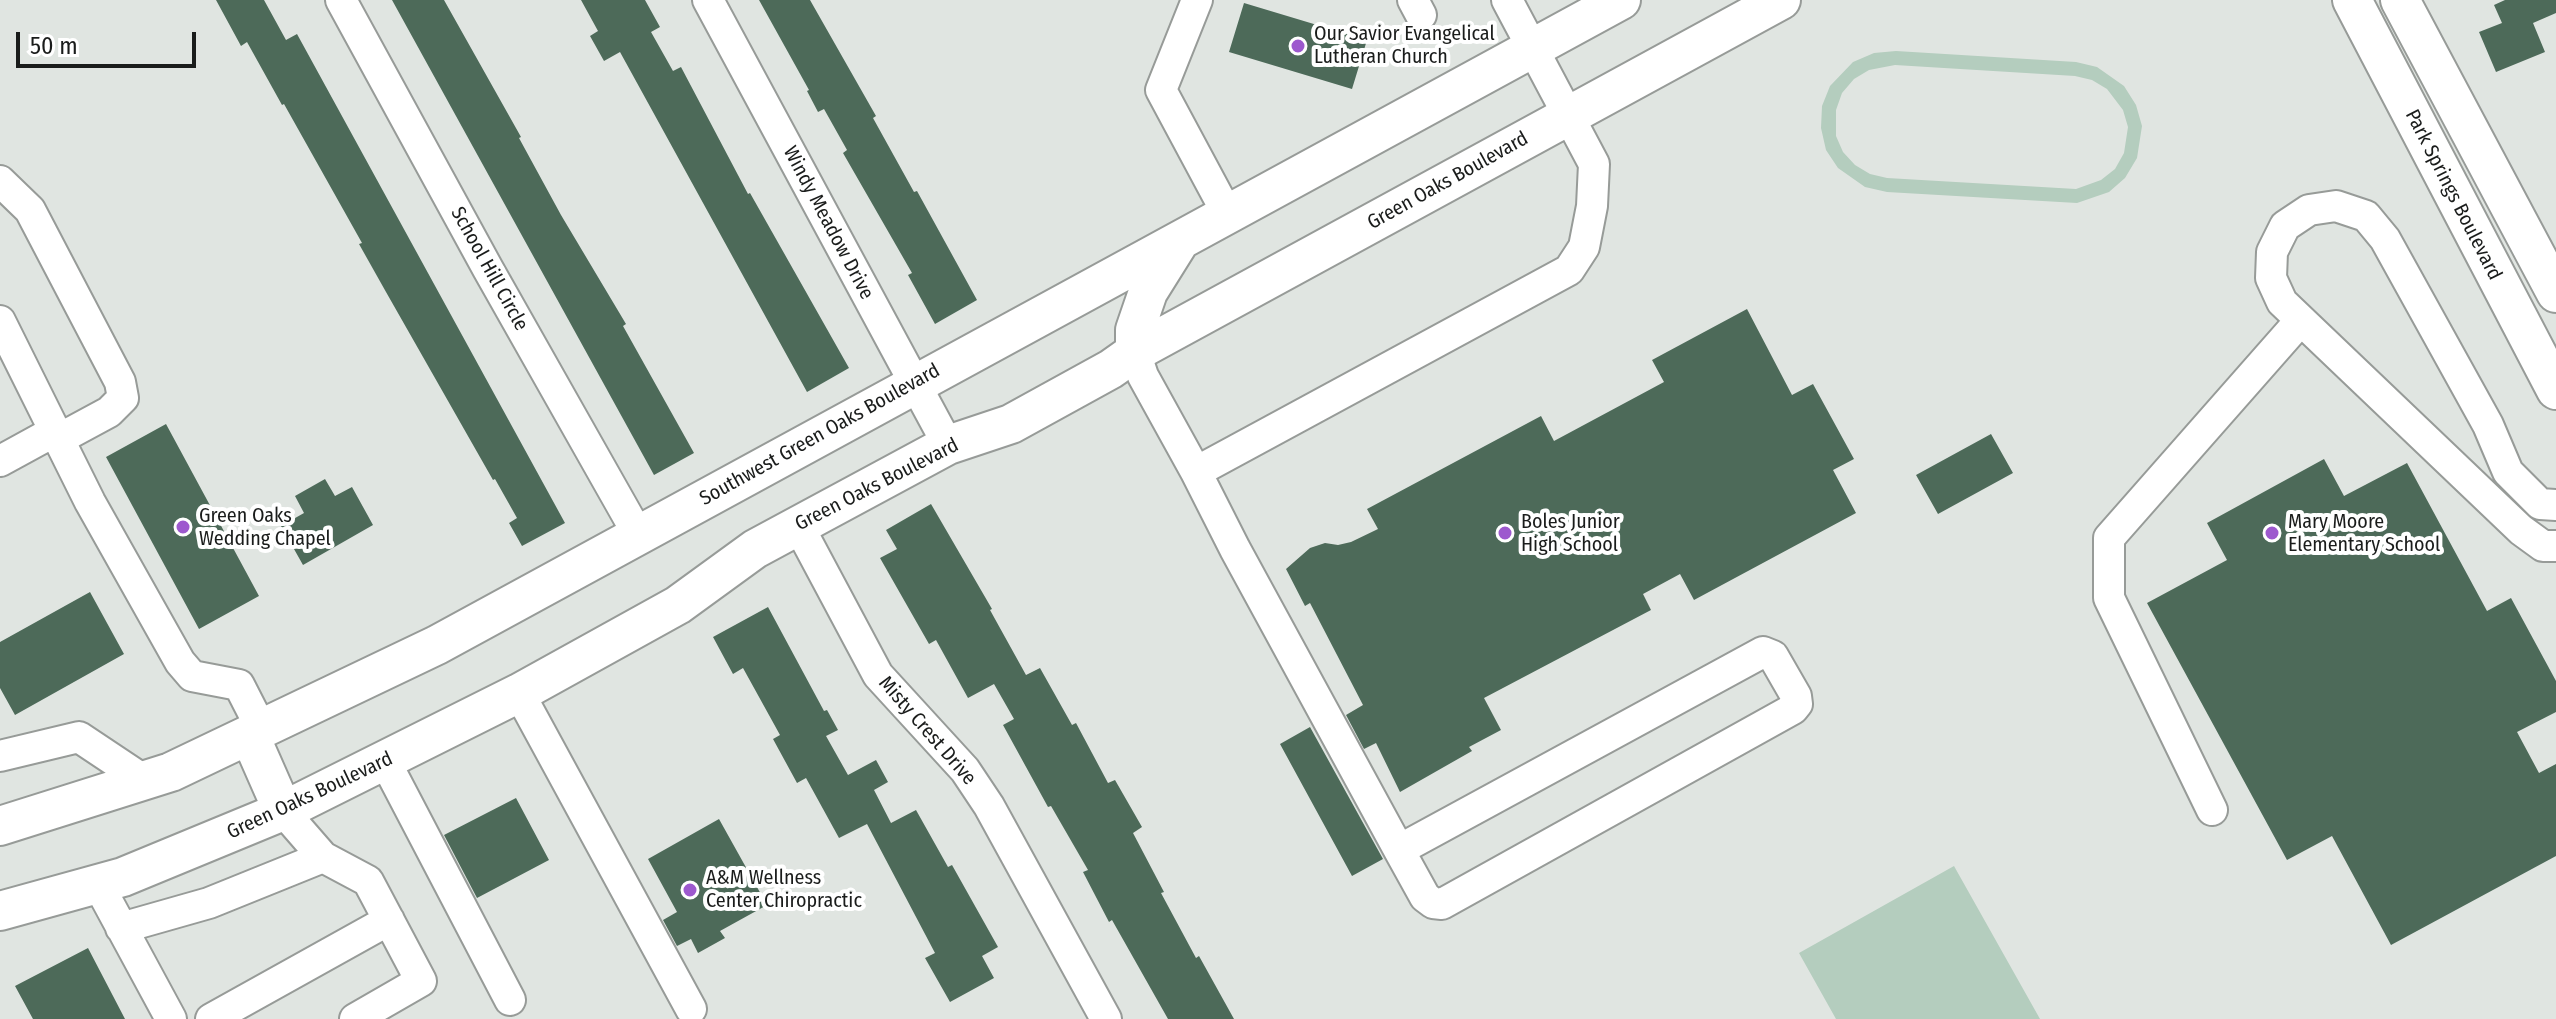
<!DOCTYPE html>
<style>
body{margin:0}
#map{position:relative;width:2556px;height:1019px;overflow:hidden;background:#e0e5e1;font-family:"Fira Sans Condensed",sans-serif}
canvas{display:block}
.scale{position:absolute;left:16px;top:32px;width:180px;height:36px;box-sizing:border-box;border:4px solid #1a1c1b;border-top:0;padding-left:10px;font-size:24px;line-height:28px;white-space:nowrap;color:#1a1c1b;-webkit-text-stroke:6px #fff;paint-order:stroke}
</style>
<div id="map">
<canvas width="2556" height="1019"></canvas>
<div class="scale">50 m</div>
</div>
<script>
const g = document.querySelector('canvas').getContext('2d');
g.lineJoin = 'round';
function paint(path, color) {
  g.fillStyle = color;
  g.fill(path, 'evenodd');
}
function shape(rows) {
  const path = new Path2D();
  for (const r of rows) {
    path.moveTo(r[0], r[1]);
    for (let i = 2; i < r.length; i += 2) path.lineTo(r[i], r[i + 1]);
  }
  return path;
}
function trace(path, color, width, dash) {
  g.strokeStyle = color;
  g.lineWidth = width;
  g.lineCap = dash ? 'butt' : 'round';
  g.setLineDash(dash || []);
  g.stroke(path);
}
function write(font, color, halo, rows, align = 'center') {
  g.font = font + ' "Fira Sans Condensed",sans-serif';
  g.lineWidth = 8;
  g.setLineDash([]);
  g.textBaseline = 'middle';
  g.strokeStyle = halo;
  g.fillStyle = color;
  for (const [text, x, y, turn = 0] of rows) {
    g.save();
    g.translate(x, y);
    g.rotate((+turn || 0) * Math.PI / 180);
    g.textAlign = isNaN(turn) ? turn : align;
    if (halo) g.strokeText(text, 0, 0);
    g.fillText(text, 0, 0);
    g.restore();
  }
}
paint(shape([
 [1896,51,2076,62,2097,67,2124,86,2136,105,2142,126,2137,158,2125,178,2109,192,2077,203,1887,192,1865,187,1838,168,1826,150,1821,128,1822,106,1830,86,1853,62,1874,53],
 [1895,65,2075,76,2092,80,2107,89,2123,110,2128,127,2124,153,2115,169,2101,180,2076,189,1887,178,1870,174,1855,165,1843,152,1836,136,1836,110,1842,93,1854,79,1869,70],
 [1954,866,2040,1019,1836,1019,1799,953]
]), '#b4cdbe');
paint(shape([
 [216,0,264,0,286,40,297,34,565,523,522,546,509,523,517,518,495,479,493,480,386,292,359,244,362,243,284,104,282,105,247,42,241,46],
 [392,0,444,0,521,137,519,138,561,215,626,324,623,326,694,453,654,475],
 [581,0,645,0,660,27,651,32,673,71,681,67,748,194,750,193,849,368,807,392,620,52,604,61,590,36,598,31],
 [759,0,810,0,876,116,873,118,914,192,917,191,977,300,935,324,908,275,912,273,843,153,847,150,824,109,818,112,807,91,809,90],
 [2505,0,2556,0,2556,13,2533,23,2545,52,2496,72,2479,32,2502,23,2494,5],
 [1244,3,1367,40,1352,89,1229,52],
 [1747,309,1792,395,1813,384,1854,459,1833,470,1856,513,1694,600,1680,574,1643,594,1651,610,1484,698,1501,730,1469,747,1472,751,1400,792,1376,743,1364,749,1346,715,1363,705,1310,603,1305,606,1286,569,1310,548,1325,543,1338,545,1351,542,1378,529,1367,509,1541,416,1554,441,1664,382,1652,360],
 [166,424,259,596,199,629,106,457],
 [1991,434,2013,473,1938,514,1916,475],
 [2324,459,2344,496,2407,463,2487,611,2511,598,2556,681,2556,712,2517,732,2539,773,2556,764,2556,856,2391,945,2332,836,2287,860,2147,603,2227,560,2207,523],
 [325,479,335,496,352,487,373,525,303,565,281,526,304,513,295,496],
 [931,504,992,609,990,610,1026,675,1040,668,1072,725,1076,723,1108,783,1115,780,1142,827,1133,833,1164,892,1161,893,1196,958,1199,956,1234,1019,1168,1019,1112,920,1109,922,1083,872,1088,870,1051,806,1048,807,1003,725,1014,719,994,684,968,698,936,640,929,644,880,558,897,549,886,530],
 [90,592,124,654,15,715,0,688,0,642],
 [768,607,824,711,827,710,838,730,826,736,848,775,876,760,888,782,874,790,891,823,916,810,948,867,952,865,998,947,982,956,994,978,950,1002,925,958,935,953,867,824,839,838,806,778,797,783,773,739,780,735,743,668,733,674,713,637],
 [1310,727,1383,859,1352,876,1280,744],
 [516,798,549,860,477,898,444,835],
 [719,819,767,905,720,931,725,938,698,953,691,939,677,946,663,920,677,912,648,859],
 [88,948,125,1019,33,1019,15,986]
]), '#4d6a59');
const minor = shape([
 [341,0,488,269,639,536],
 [708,0,948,445],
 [1197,0,1161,90,1228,215],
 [1413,0,1421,15],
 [0,181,30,210,120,382,123,398,109,412,59,439],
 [0,321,90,502,180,662,192,676,239,685,262,730],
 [1135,352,1143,376,1196,472,1569,270,1584,247,1592,206,1594,164,1507,0],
 [0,461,55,431],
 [1196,472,1235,549,1399,850,1425,897,1433,903,1442,904,1793,709,1797,704,1796,696,1773,656,1763,652,1399,850],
 [2556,505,2540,504,2508,472,2488,425,2385,239,2366,216,2336,206,2309,210,2285,226,2272,252,2271,278,2282,302,2521,530,2543,546,2556,546],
 [798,525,878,675,965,770,989,806,1106,1019],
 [519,693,691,1009],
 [0,756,79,737,145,781],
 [385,761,510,1000],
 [2212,810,2109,598,2109,538,2300,321],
 [283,811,323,857,368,881,421,981,355,1019],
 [98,884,171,1019],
 [121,928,209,903,323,857],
 [211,1019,389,920]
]);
const major = shape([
 [2352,0,2556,390],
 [2400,0,2556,293],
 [1135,352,1135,330,1148,292,1178,244],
 [250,736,283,811],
 [0,826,171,772,437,645,1621,0],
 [0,911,123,877,283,811,519,693,678,605,755,549,948,445,1011,424,1111,369,1135,352,1781,0]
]);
trace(minor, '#979b98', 34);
trace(major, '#979b98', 42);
trace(minor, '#fff', 30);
trace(major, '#fff', 38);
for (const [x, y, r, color] of [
 [1298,46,8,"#9d59ce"],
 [183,527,8,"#9d59ce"],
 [1505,533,8,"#9d59ce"],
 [2272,533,8,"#9d59ce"],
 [690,890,8,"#9d59ce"]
]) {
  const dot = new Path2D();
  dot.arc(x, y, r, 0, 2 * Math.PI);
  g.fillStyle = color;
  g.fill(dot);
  trace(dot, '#fff', 3);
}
write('20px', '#1a1c1b', '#fff', [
 ["Our Savior Evangelical",1314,34],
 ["Lutheran Church",1314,57],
 ["Green Oaks",199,516],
 ["Wedding Chapel",199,539],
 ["Boles Junior",1521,522],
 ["High School",1521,545],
 ["Mary Moore",2288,522],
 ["Elementary School",2288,545],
 ["A&M Wellness",706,878],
 ["Center Chiropractic",706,901]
], 'left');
write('20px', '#1a1c1b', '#fff', [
 ["Green Oaks Boulevard",1448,181,-29],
 ["Park Springs Boulevard",2453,195,63],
 ["Windy Meadow Drive",828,223,62],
 ["School Hill Circle",489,269,61],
 ["Southwest Green Oaks Boulevard",820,435,-29],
 ["Green Oaks Boulevard",877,485,-27],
 ["Misty Crest Drive",927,731,49],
 ["Green Oaks Boulevard",310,796,-25]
]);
</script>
